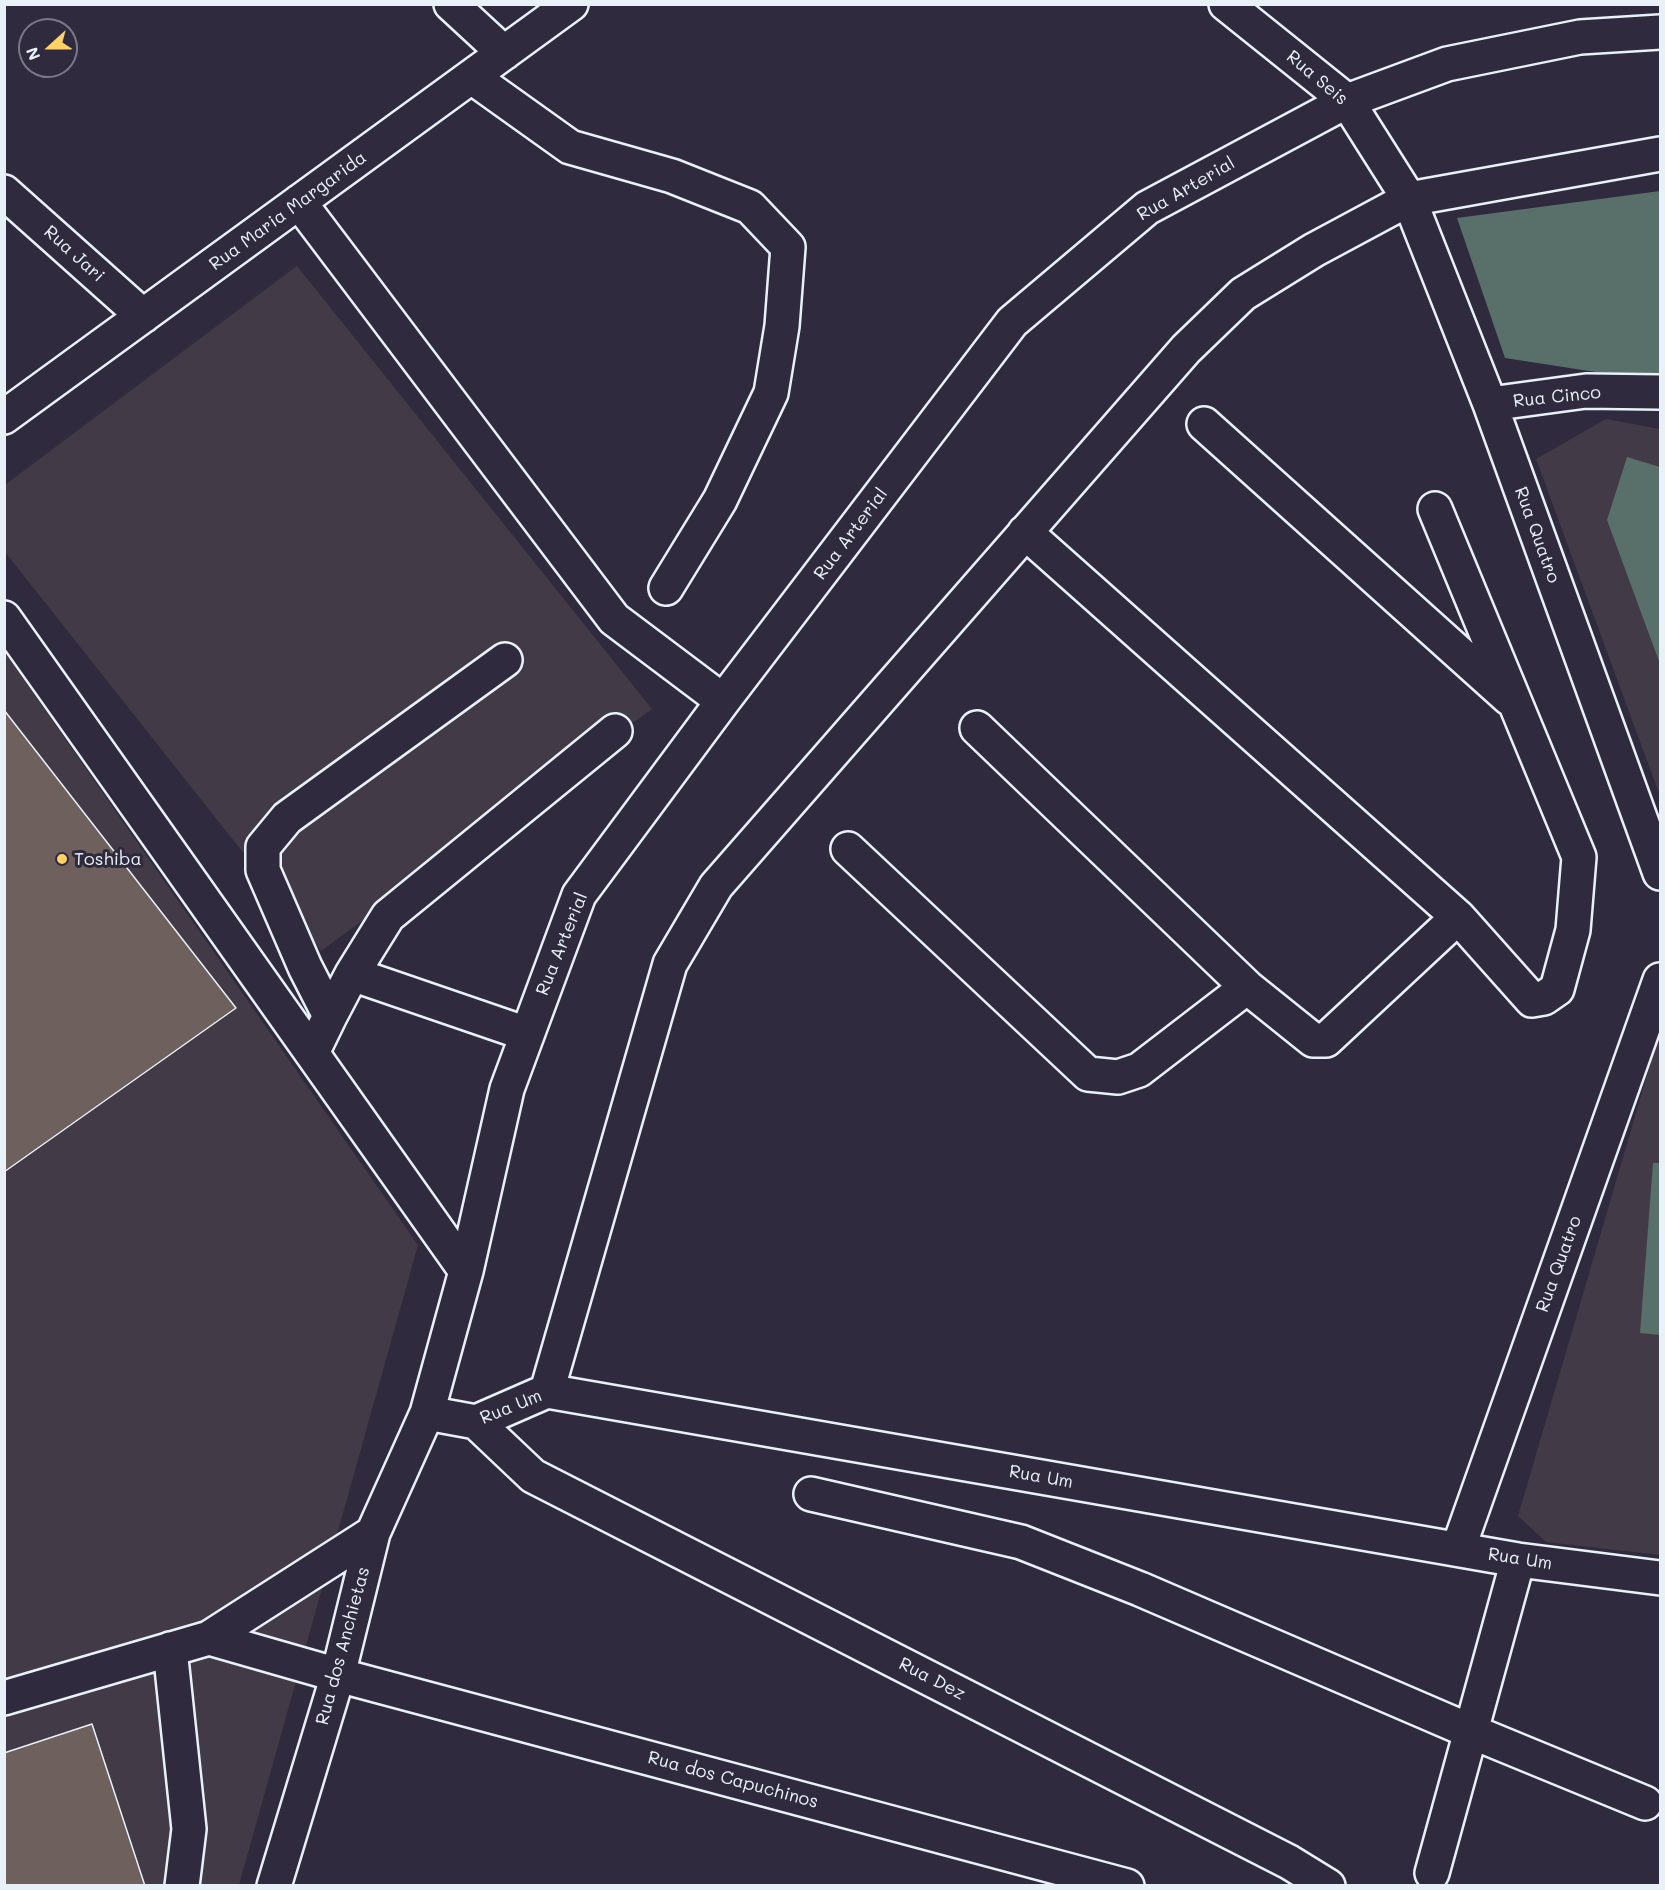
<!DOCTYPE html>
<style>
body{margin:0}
#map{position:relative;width:1665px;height:1890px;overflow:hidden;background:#2f2a3d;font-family:Mali,sans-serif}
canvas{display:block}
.frame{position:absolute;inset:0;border:6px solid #e8f1f8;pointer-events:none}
.north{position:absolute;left:18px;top:18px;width:60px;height:60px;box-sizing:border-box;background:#2f2a3d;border:2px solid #797a88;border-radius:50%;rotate:249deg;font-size:16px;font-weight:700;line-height:24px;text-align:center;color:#e8f1f8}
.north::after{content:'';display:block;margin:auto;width:21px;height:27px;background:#ffd166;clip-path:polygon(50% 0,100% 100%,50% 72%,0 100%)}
</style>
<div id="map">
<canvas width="1665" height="1890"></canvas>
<div class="frame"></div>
<div class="north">N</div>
</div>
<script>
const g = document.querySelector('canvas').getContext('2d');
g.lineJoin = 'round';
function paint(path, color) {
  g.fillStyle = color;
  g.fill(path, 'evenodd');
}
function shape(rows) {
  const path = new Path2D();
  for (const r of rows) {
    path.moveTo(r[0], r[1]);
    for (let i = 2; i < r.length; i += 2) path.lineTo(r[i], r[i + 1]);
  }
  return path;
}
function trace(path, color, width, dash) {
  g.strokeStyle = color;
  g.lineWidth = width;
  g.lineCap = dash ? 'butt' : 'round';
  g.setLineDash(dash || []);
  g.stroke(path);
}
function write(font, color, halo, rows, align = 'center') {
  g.font = font + ' Mali,sans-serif';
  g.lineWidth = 6;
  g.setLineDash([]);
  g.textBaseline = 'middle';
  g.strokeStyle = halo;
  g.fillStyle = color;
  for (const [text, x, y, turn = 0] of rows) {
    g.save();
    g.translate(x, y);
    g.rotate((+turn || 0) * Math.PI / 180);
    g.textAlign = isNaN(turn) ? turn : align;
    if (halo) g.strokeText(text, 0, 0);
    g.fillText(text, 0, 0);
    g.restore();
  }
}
paint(shape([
 [297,266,652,709,321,951,5,552,5,485],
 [1606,419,1660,429,1660,796,1536,459],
 [4,651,418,1245,239,1885,5,1885],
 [1660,1031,1660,1555,1546,1542,1518,1516]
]), '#423a46');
paint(shape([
 [1660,191,1660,382,1505,358,1457,218],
 [1627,457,1660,467,1660,664,1607,520],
 [1653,1163,1660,1163,1660,1335,1640,1333]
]), '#596f69');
const building = shape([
 [4,710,236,1008,4,1172,4,710],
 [92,1724,145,1886,4,1886,4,1753,92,1724]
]);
paint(building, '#6e605c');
trace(building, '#e8f1f8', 1.5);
const minor = shape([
 [451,4,504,53],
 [1226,4,1347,101,1409,199,1490,404,1660,873],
 [472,77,570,147,672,176,750,207,788,247,782,326,771,393,720,500,666,588],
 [4,192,143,316],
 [299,202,614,619,723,701],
 [1490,404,1586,391,1660,392],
 [4,417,571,4],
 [1204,424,1509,698],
 [1025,532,1458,917,1532,1000,1544,998,1557,989,1573,930,1579,857,1435,509],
 [4,618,466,1271],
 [977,728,1247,987,1313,1040,1326,1040,1458,917],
 [848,849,1088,1074,1118,1077,1139,1070,1247,987],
 [352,974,527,1034],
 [330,1016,352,974,388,916,615,731],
 [312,1053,330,1016,305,967,263,870,263,847,287,818,505,660],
 [547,1391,670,964,716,886,1186,349,1243,294,1314,250,1409,199,1660,154],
 [427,1413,476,1422,547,1391,1518,1560,1660,1578],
 [476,1422,533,1476,1289,1862,1328,1886],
 [811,1494,1021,1542,1140,1589,1470,1731,1645,1803],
 [1458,1549,1660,980],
 [209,1638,338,1675,1127,1886],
 [170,1649,189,1829,182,1886],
 [4,1698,209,1638,373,1533],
 [1432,1873,1518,1560],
 [274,1886,338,1675,373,1533,427,1413,466,1271,507,1089,579,895,723,701,1012,322,1147,208,1347,101,1447,64,1580,37,1660,32]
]);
trace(minor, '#e8f1f8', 38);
trace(minor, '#2f2a3d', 33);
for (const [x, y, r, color] of [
 [62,859,6,"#ffd166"]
]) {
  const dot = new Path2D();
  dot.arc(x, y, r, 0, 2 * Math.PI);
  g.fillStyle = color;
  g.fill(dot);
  trace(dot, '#2f2a3d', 2);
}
write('18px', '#e8f1f8', '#2f2a3d', [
 ["Rua Seis",1317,78,40],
 ["Rua Arterial",1186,189,-30],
 ["Rua Maria Margarida",288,211,-36],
 ["Rua Jari",74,254,42],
 ["Rua Cinco",1557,397,-6],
 ["Rua Arterial",851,534,-53],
 ["Rua Quatro",1537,535,70],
 ["Rua Arterial",562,944,-68],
 ["Rua Quatro",1559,1264,-70],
 ["Rua Um",511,1407,-22],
 ["Rua Um",1041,1477,10],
 ["Rua Um",1520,1559,9],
 ["Rua dos Anchietas",343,1646,-75],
 ["Rua Dez",932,1679,27],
 ["Rua dos Capuchinos",733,1780,15]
]);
write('18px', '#e8f1f8', '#2f2a3d', [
 ["Toshiba",74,859]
], 'left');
</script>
